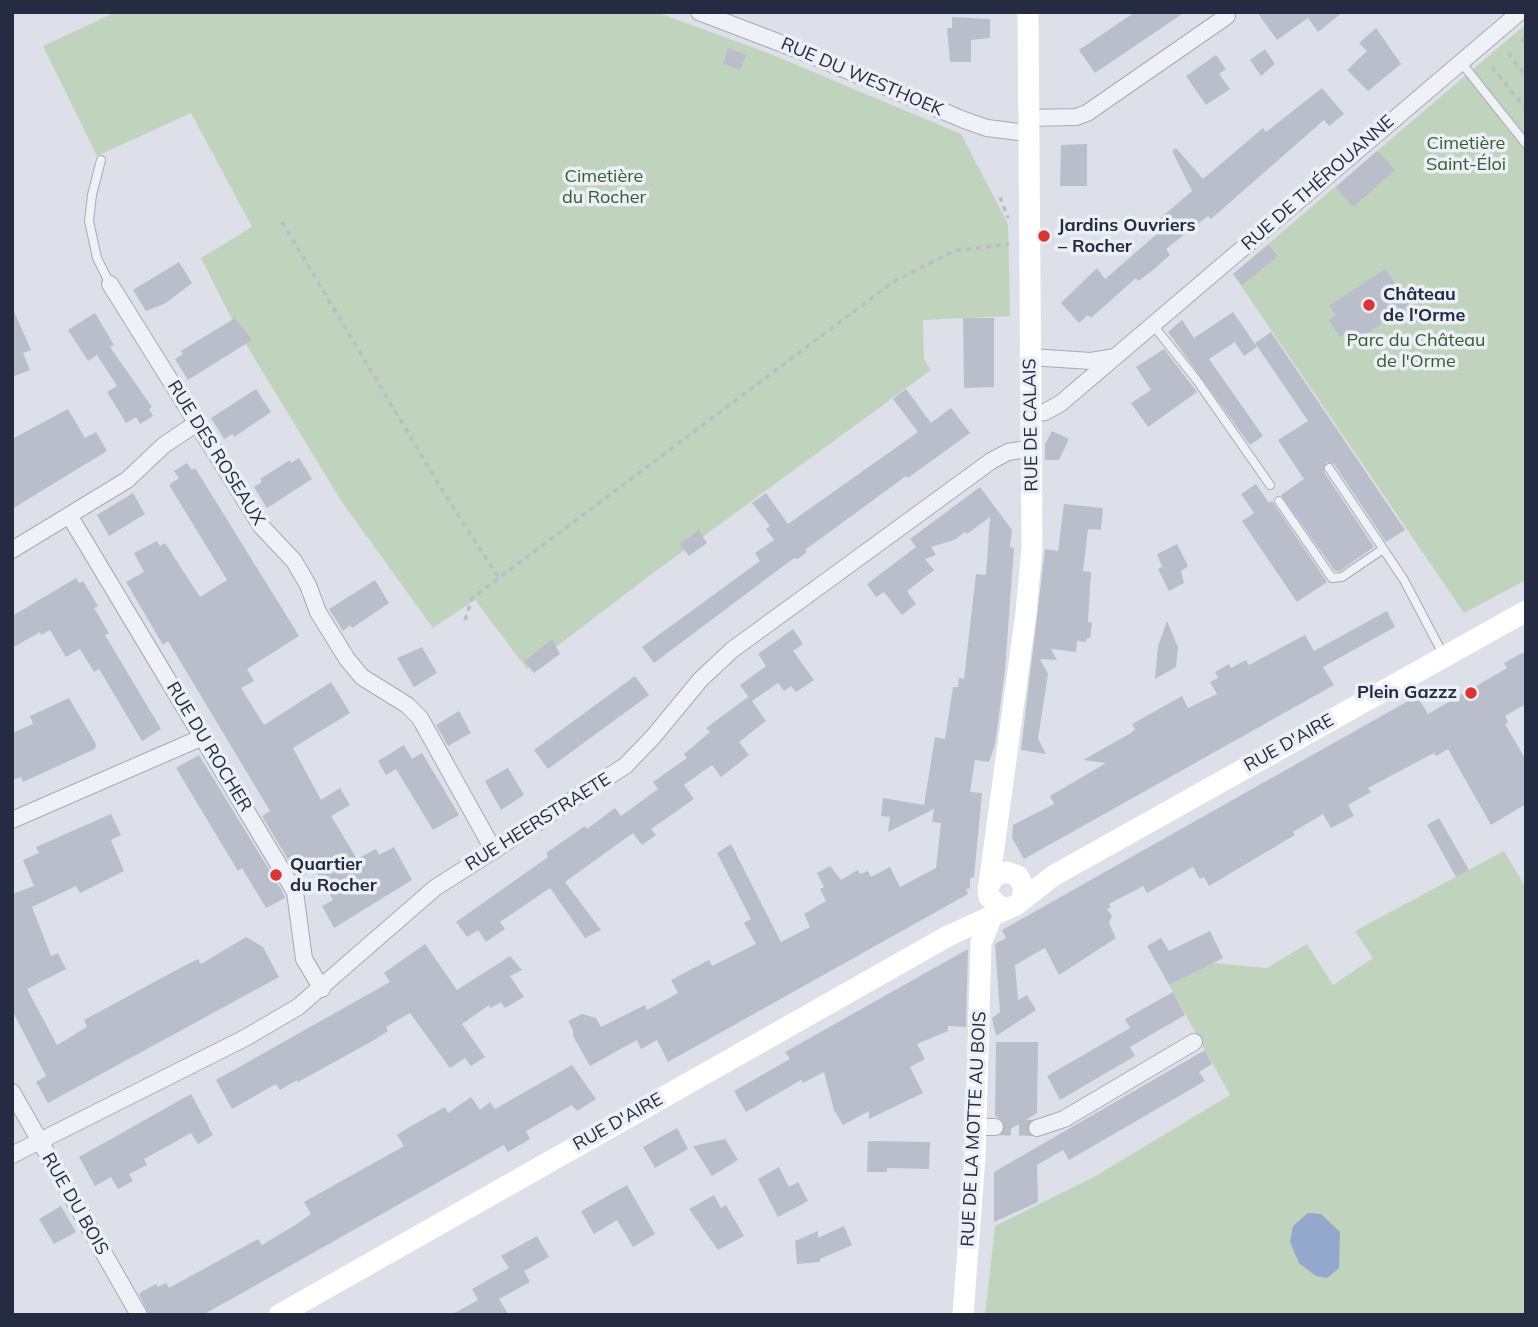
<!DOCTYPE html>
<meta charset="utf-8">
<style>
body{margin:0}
#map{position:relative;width:1538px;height:1327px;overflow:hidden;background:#dde0e8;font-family:Mulish,sans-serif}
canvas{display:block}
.frame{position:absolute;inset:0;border:14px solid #252b40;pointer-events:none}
</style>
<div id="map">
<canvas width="1538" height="1327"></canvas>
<div class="frame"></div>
</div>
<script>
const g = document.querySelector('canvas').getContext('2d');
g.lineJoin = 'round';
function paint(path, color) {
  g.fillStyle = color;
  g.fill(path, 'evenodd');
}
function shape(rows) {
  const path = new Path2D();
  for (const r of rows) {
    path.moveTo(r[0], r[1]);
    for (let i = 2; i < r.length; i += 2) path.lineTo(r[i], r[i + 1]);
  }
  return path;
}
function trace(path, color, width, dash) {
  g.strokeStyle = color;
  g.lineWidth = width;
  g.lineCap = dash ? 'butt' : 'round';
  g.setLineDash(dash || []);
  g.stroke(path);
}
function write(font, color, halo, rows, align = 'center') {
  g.font = font + ' Mulish,sans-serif';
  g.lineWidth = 7;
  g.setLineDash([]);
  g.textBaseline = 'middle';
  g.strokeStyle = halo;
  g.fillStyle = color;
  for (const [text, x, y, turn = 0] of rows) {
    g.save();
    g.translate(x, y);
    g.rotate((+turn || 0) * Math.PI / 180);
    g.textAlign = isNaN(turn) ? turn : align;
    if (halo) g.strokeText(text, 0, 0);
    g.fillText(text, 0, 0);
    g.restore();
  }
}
paint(shape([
 [116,12,656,12,768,53,961,134,1008,224,1010,316,923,320,924,359,931,370,653,573,527,669,475,600,433,628,342,502,239,333,201,258,252,227,191,113,97,156,43,46],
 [1526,24,1526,580,1464,613,1233,274],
 [1504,851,1526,888,1526,1315,985,1315,995,1226,1094,1177,1230,1095,1169,985,1212,963,1267,968,1307,944,1333,985,1373,958,1355,931]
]), '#bfd3bd');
paint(shape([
 [1308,1213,1321,1214,1340,1232,1339,1268,1327,1278,1316,1276,1299,1263,1290,1242,1293,1226]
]), '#94a7cc');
paint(shape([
 [1135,12,1185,12,1095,73,1079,50],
 [1257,12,1343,12,1318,32,1308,18,1277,40],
 [952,17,990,19,990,38,971,40,971,62,950,62,947,28,952,28],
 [1376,28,1401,64,1368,91,1347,70,1367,51,1359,43],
 [728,48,746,55,740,70,723,64],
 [1265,49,1275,64,1261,76,1250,60],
 [1216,55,1226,69,1219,74,1230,89,1206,105,1186,76],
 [1322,88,1344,114,1329,126,1324,120,1211,219,1208,216,1166,249,1170,255,1152,271,1138,281,1136,278,1091,318,1088,315,1079,323,1061,303,1097,268,1105,279,1165,227,1150,227,1192,191,1172,151,1176,148,1203,179,1263,128,1266,132],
 [1087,144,1087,186,1060,186,1061,145],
 [1377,151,1395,170,1353,207,1336,187],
 [1268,245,1278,256,1242,285,1233,274],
 [179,262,192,283,166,303,146,311,133,290],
 [1385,269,1409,305,1354,342,1347,332,1340,337,1329,320,1336,315,1329,306],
 [12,307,31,350,23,353,30,370,12,377],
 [1233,312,1257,347,1244,356,1235,342,1209,359,1263,436,1250,445,1168,332,1182,320,1194,338],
 [95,313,114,345,110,347,152,407,149,409,153,416,140,424,136,417,126,423,107,392,117,386,97,355,88,361,68,330],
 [235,318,252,340,188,380,175,359,183,354,181,351],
 [963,318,994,318,994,387,964,388],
 [1271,332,1405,530,1386,542,1334,464,1326,462,1324,472,1374,547,1340,571,1335,571,1281,495,1304,479,1278,440,1308,421,1255,343],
 [1164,349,1197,392,1148,427,1131,403,1151,390,1136,367],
 [256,389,271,412,234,437,233,434,224,439,211,418],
 [906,389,931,423,951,408,970,433,908,478,906,476,805,550,807,552,798,559,794,558,654,663,642,647,760,561,755,553,774,540,766,529,770,526,752,503,766,493,788,524,918,432,893,399],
 [68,409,85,438,96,432,107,451,12,509,12,439],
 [1052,431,1069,439,1059,460,1045,460,1045,444],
 [299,458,312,479,267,508,254,487,262,482,260,479,290,460,291,463],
 [187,463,192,470,195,468,205,484,299,636,247,669,254,681,241,688,264,725,331,682,350,713,293,748,321,800,340,788,350,805,331,816,357,859,376,849,379,855,394,847,412,880,334,928,322,906,333,900,315,869,299,878,262,816,270,811,168,641,163,645,126,582,144,572,134,553,157,541,160,546,165,543,200,597,227,580,169,485,179,478,174,471],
 [1256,484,1269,503,1272,501,1327,582,1297,602,1242,521,1254,513,1241,494],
 [980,487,1012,530,1010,547,1014,548,1005,670,995,745,989,762,975,760,970,792,982,793,974,877,970,878,970,888,966,889,968,894,668,1062,657,1040,641,1049,637,1040,590,1066,573,1036,573,1030,568,1021,582,1014,596,1018,601,1027,645,1005,647,1010,678,993,671,980,709,960,712,966,756,944,744,923,751,919,717,853,731,844,781,942,810,927,804,914,826,901,820,889,824,887,817,873,830,866,841,880,858,870,860,874,868,871,871,877,890,867,900,887,936,868,941,823,932,822,934,809,888,832,890,817,881,816,883,798,924,805,935,737,945,739,953,687,958,687,959,678,964,679,976,574,986,575,990,517,967,534,965,532,954,540,931,547,936,555,925,559,934,570,907,591,916,604,902,615,884,592,876,597,867,584,916,547,910,539],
 [133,493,145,514,109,536,97,515],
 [1064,504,1103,508,1101,530,1088,529,1083,571,1091,572,1088,622,1092,623,1090,638,1087,638,1086,642,1077,641,1076,652,1051,649,1057,660,1040,659,1048,674,1038,739,1046,754,1021,750,1045,549,1058,551],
 [699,530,707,543,689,556,680,544],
 [1177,544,1188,566,1181,571,1184,583,1169,591,1158,569,1162,567,1157,554],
 [76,578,79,583,83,581,98,606,94,608,109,633,105,635,161,729,142,741,99,669,94,672,80,649,66,657,50,630,41,635,40,632,12,648,12,616],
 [375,580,389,603,352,628,350,625,343,631,329,609],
 [1387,611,1395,627,1323,667,1334,685,1024,859,1012,838,1013,825,1054,804,1050,796,1106,763,1083,760,1131,733,1135,729,1132,724,1182,696,1188,708,1217,694,1210,682,1218,678,1215,672,1229,664,1231,668,1246,660,1249,665,1305,635,1314,651],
 [1167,621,1178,647,1176,667,1155,679,1158,646],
 [793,629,803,644,793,651,814,680,796,692,791,686,784,691,778,683,752,701,766,721,739,742,749,755,721,777,712,765,684,785,694,799,651,829,656,835,642,845,633,833,565,882,601,930,585,938,550,888,500,922,505,929,486,942,478,930,467,937,456,922,548,857,546,853,585,826,587,829,615,808,621,816,658,789,653,782,687,758,684,754,710,732,706,728,748,697,750,699,740,685,766,666,758,654],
 [552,639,560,654,534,673,524,661],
 [422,647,437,673,414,687,397,658],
 [1526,651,1526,704,1505,716,1508,722,1505,724,1526,760,1526,804,1491,825,1448,749,1436,756,1434,753,1368,788,1371,792,1348,805,1354,816,1331,828,1323,814,1293,832,1295,835,1209,886,1204,877,1200,879,1193,867,1147,893,1143,886,1109,904,1111,907,1107,909,1112,916,1109,923,1116,938,1076,964,1059,975,1045,948,1015,965,1018,1000,1027,995,1036,1010,996,1036,992,1018,1000,1012,995,944,1006,938,1002,930,1417,696,1428,714,1507,668,1504,663],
 [635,676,649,695,548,769,534,750],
 [69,698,96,744,95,749,23,782,21,777,12,780,12,733,33,724,30,716],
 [459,711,471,733,448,746,436,725],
 [404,745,412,759,422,753,459,815,433,830,396,769,386,775,378,761],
 [199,755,281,889,285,898,266,908,242,868,238,871,176,768],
 [508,768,524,795,501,810,485,781],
 [111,814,121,835,111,840,124,871,80,893,76,886,32,907,51,956,58,953,66,969,27,989,57,1045,87,1027,84,1020,182,967,198,959,201,964,246,937,263,947,279,977,48,1103,36,1082,46,1076,12,1010,12,894,34,886,23,860,39,853,36,847],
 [1439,818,1469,870,1456,877,1427,825],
 [1210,931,1223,958,1169,985,1147,946,1161,938,1169,951],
 [425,944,457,990,510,956,522,970,510,976,524,997,505,1008,501,1002,491,1008,489,1005,462,1024,485,1057,471,1066,465,1058,450,1068,410,1013,386,1027,388,1031,376,1039,298,1082,297,1080,280,1090,276,1084,232,1109,216,1080,390,982,384,973],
 [968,949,966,1027,948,1026,948,1031,917,1044,925,1059,910,1067,923,1093,869,1119,869,1111,843,1125,834,1110,824,1072,803,1083,801,1080,746,1112,734,1091,790,1059,785,1052],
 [1173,992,1185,1015,1130,1047,1135,1056,1060,1100,1047,1076,1130,1028,1125,1019],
 [996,1042,1038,1042,1037,1113,1004,1133,1004,1122,995,1116],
 [1205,1050,1212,1064,1199,1072,1205,1081,1069,1160,1063,1150,1037,1165,1038,1202,994,1222,994,1172],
 [572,1065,596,1099,577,1111,572,1105,526,1131,530,1139,508,1152,504,1145,203,1315,149,1315,139,1294,143,1291,156,1284,158,1287,166,1283,169,1288,258,1239,262,1245,297,1224,311,1214,304,1202,404,1146,397,1135,406,1129,445,1107,448,1113,471,1097,480,1110,490,1102,495,1109],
 [191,1094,213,1135,198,1144,191,1133,144,1159,147,1165,129,1174,133,1181,118,1189,111,1177,95,1186,79,1157],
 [677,1128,688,1149,655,1168,643,1147],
 [725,1139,738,1160,712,1176,693,1146],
 [868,1141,930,1142,929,1169,887,1168,887,1172,867,1172],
 [779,1167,789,1187,798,1182,808,1201,778,1217,758,1179],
 [627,1185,655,1234,633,1247,617,1220,594,1234,581,1211],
 [714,1195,721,1208,726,1205,744,1236,718,1250,689,1209],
 [61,1206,76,1232,54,1244,39,1219],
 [844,1226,852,1245,820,1259,820,1262,797,1264,795,1241,818,1231,818,1238],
 [537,1236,549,1257,524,1271,530,1282,499,1299,509,1315,451,1315,478,1300,472,1289,509,1268,501,1256]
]), '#babecb');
trace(shape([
 [995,1127,1037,1128]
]), '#b8bcc6', 16, [16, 8]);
const lane = shape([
 [1460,61,1526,144],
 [101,160,92,195,89,221,97,258,110,284],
 [1153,325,1196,379,1270,485],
 [1329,468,1404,580,1444,656],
 [1279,501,1332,578,1342,577,1383,549]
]);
const street = shape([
 [699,12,801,51,964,120,987,128,1027,133],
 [1027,118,1076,117,1087,113,1227,16],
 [110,284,261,526,294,561,308,585,318,612,347,659,362,677,407,705,420,718,494,851],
 [1030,357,1091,361,1115,357],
 [1031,414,1045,412,1061,403,1520,12],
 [69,515,295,892,304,959,322,989],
 [12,550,127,480,164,445,197,423],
 [12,820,203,737],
 [12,1092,139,1315],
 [976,1127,995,1127],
 [1037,1128,1064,1119,1194,1042],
 [12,1155,245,1038,298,1007,435,888,625,766,653,737,701,679,732,650,991,461,1008,452,1032,448]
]);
trace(lane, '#a6aab6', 10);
trace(street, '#a6aab6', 18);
trace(shape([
 [1522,39,1526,44],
 [1508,53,1526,76],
 [1492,67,1526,109],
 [1000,197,1008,218],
 [282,222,447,498,499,578],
 [465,620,472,598,893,282,954,251,1009,244]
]), '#bbbec7', 3.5, [5, 5]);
trace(lane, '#f0f1f6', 8);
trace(street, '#f0f1f6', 16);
trace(shape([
 [989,884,1026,613,1032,548,1028,12],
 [1009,908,1000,907,989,897,988,888,994,876,1006,872,1018,876,1024,888,1022,898],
 [279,1315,948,936,1016,905,1053,876,1526,611],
 [963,1315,975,1156,981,943,992,916]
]), '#fff', 21);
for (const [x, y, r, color] of [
 [1044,236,7,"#d93536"],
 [1369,305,7,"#d93536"],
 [1471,693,7,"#d93536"],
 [276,875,7,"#d93536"]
]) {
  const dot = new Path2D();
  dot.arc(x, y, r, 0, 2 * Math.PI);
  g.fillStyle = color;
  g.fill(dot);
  trace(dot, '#eceff6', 2.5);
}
write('18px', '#252b40', '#eceff6', [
 ["RUE DU WESTHOEK",862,77,23],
 ["RUE DE THÉROUANNE",1318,183,-41],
 ["RUE DE CALAIS",1031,425,-91],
 ["RUE DES ROSEAUX",216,453,58],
 ["RUE D'AIRE",1289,743,-29],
 ["RUE DU ROCHER",209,747,59],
 ["RUE HEERSTRAETE",538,822,-32],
 ["RUE D'AIRE",618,1122,-29],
 ["RUE DE LA MOTTE AU BOIS",974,1129,-87],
 ["RUE DU BOIS",75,1204,60]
]);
write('18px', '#335d31', '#eceff6', [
 ["Cimetière",1466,144],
 ["Saint-Éloi",1466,165],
 ["Cimetière",604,177],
 ["du Rocher",604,198],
 ["Parc du Château",1416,341],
 ["de l'Orme",1416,362]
]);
write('bold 18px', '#252b40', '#eceff6', [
 ["Jardins Ouvriers",1058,226],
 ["– Rocher",1058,247],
 ["Château",1383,295],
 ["de l'Orme",1383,316],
 ["Plein Gazzz",1457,693,"right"],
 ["Quartier",290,865],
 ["du Rocher",290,886]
], 'left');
</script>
